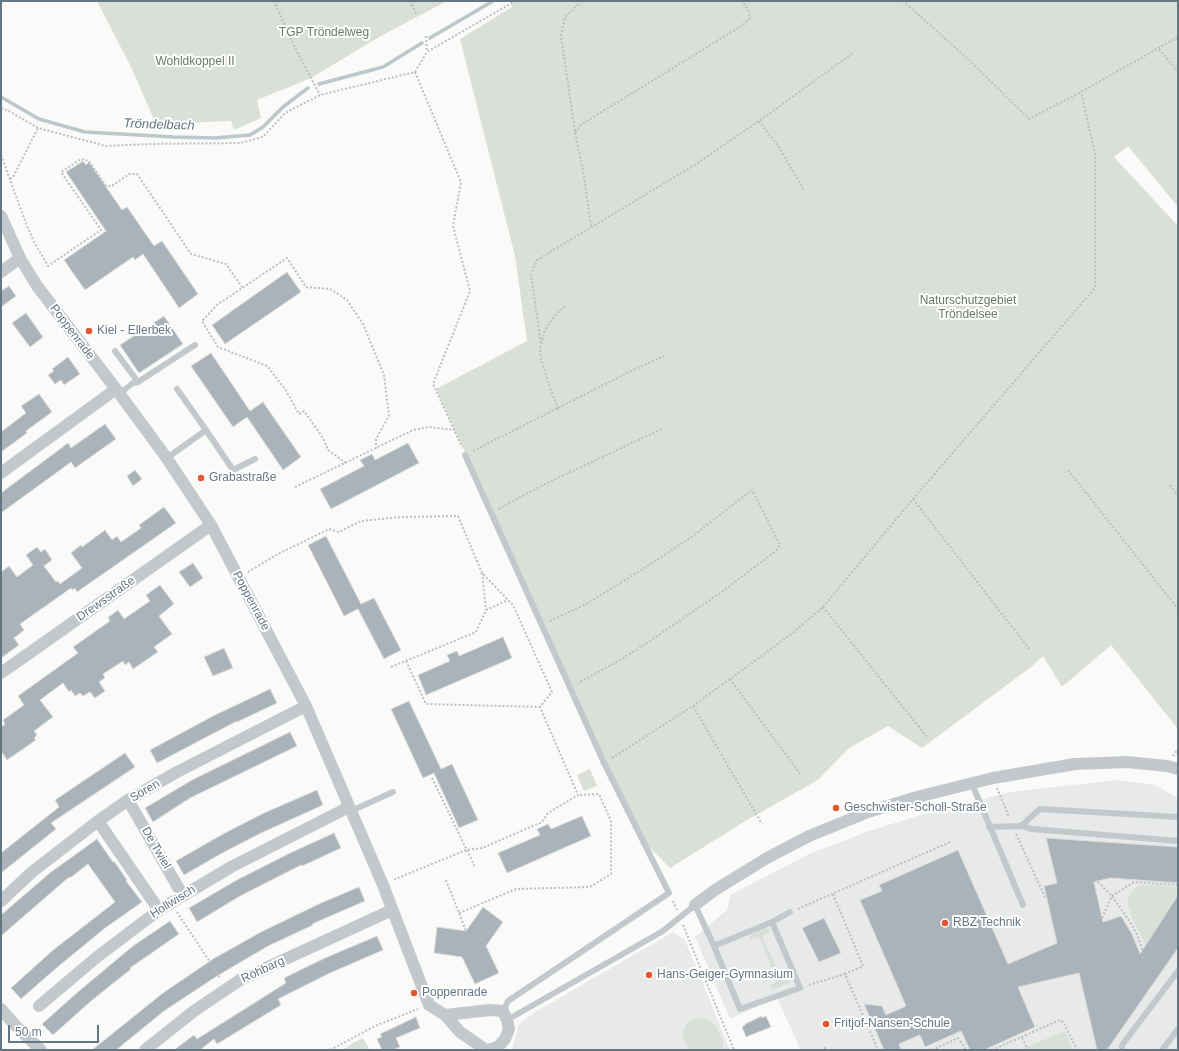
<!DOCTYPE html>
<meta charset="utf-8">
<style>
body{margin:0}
#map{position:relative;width:1179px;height:1051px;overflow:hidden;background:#fafaf8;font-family:Arial,sans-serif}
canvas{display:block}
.frame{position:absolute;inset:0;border:2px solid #657683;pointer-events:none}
.scale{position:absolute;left:8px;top:1025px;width:91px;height:18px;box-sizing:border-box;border:2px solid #657683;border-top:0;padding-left:5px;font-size:12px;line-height:14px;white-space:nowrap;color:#657683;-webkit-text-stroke:3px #fff;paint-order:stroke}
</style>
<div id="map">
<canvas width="1179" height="1051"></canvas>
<div class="frame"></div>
<div class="scale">50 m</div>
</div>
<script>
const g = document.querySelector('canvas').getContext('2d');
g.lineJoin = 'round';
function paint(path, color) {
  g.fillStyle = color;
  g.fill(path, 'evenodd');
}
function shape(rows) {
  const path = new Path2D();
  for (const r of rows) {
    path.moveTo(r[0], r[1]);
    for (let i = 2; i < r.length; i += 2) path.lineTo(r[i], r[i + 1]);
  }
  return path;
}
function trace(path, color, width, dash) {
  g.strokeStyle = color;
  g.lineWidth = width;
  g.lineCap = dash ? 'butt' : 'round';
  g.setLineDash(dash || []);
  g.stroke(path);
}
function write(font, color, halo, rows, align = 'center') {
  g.font = font + ' Arial,sans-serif';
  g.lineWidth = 4;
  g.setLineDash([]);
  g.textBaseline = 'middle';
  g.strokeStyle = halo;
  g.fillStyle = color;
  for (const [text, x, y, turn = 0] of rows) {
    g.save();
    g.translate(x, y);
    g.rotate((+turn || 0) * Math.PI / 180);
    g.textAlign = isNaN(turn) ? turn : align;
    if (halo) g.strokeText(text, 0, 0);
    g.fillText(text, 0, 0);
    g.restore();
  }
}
paint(shape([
 [1117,780,1155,785,1178,798,1178,1050,801,1050,777,998,730,1019,695,937,727,910,730,895,809,854,869,831,927,813,1010,792],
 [673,932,685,940,730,1050,512,1050,519,1024,537,1011]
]), '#e8e9e9');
paint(shape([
 [97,1,447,1,379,37,311,78,257,100,261,118,234,130,231,121,156,124,131,67],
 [510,1,1178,1,1178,207,1128,146,1114,157,1178,226,1178,729,1111,645,1062,687,1043,656,1031,667,922,748,888,726,849,748,818,780,747,820,670,868,642,840,436,389,527,341,515,256,460,39,512,7],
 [590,769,597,786,584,791,577,775],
 [1140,885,1153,885,1178,887,1178,948,1126,1023,1119,990,1146,950,1144,941,1133,920,1128,905,1128,898,1131,893,1135,888],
 [766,928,769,929,770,932,762,936,782,980,790,977,791,979,790,983,775,989,771,988,770,985,778,981,759,937,750,940,749,938,750,935],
 [698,1018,709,1020,715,1025,723,1041,723,1050,688,1050,683,1037,683,1033,685,1027,690,1021],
 [1065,1031,1073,1050,1020,1050],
 [363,1038,370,1050,343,1050,353,1043]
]), '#dadfd7');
trace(shape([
 [430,38,493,1],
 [319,84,383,67,422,43],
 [1,97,39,119,85,132,174,137,215,138,250,135,263,127,283,107,308,88]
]), '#bbc7cb', 3.5);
const building = shape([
 [83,161,86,165,89,162,122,210,127,207,154,246,162,241,198,294,179,308,143,254,135,260,133,257,85,290,64,260,106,231,66,172,83,161],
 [287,272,301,292,225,344,212,325,287,272],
 [9,286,16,296,1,307,1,291,9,286],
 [26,313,43,337,30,347,12,323,26,313],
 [164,316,183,344,139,373,120,345,164,316],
 [211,353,250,411,263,402,301,457,283,470,247,417,233,427,191,366,211,353],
 [68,357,80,374,64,385,61,380,55,384,48,375,54,371,52,369,68,357],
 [39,394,52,412,26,431,27,433,1,452,1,432,26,413,21,406,39,394],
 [105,424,116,439,75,468,71,462,1,513,1,493,68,443,71,448,105,424],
 [408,443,419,463,331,509,320,489,364,466,360,460,372,454,375,460,408,443],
 [135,470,142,479,133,486,127,476,135,470],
 [164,507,176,523,77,592,75,588,72,590,71,588,20,624,24,630,14,638,19,645,1,658,1,572,9,566,17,577,33,565,26,555,37,547,41,552,45,549,52,560,44,566,56,582,58,581,60,584,82,568,71,553,81,545,82,547,105,530,112,540,117,536,121,542,141,528,139,525,164,507],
 [326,536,361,604,374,598,401,650,384,659,358,609,344,616,308,545,326,536],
 [193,563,203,578,190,587,179,572,193,563],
 [160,585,174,604,159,616,172,634,154,647,158,652,133,669,129,662,125,665,123,661,103,674,105,678,99,682,105,691,95,698,90,692,83,696,80,693,75,696,71,690,69,692,63,683,40,700,53,717,34,731,37,735,34,738,36,740,7,760,1,751,1,727,5,724,3,720,24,705,18,696,78,653,73,647,110,621,108,617,113,614,118,610,124,619,150,601,146,595,160,585],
 [503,637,512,658,426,695,418,675,450,661,447,655,457,651,459,656,503,637],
 [224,648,233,668,213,676,204,657,224,648],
 [270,689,277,703,237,722,237,721,157,763,150,750,213,716,270,689],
 [409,701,441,769,452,764,478,820,459,828,434,773,423,778,391,709,409,701],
 [290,732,297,746,190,798,153,822,145,808,192,780,290,732],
 [125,753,135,767,51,823,56,829,1,873,1,853,59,807,55,800,125,753],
 [317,790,323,805,261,833,224,852,184,875,176,861,223,834,264,813,317,790],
 [582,816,591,836,507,873,498,853,540,835,537,829,548,824,551,829,582,816],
 [334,833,341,848,302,866,301,865,240,896,197,922,189,908,235,881,288,854,334,833],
 [1046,838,1178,847,1178,883,1110,878,1094,882,1103,922,1121,916,1132,934,1140,954,1178,895,1178,948,1107,1050,1097,1050,1079,973,1018,987,1035,1027,984,1050,970,1050,961,1031,925,1047,920,1035,899,1044,901,1050,884,1050,864,1004,882,1006,886,1015,906,1006,860,900,882,891,879,885,958,850,1008,964,1057,943,1044,886,1057,883,1046,838],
 [97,839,113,862,114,861,127,880,126,881,142,902,105,928,54,970,21,999,11,988,52,951,115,902,88,864,70,878,69,877,1,936,1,915,51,872,97,839],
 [359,887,365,901,312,924,313,925,268,946,217,976,164,1011,116,1050,92,1050,163,993,213,959,261,932,321,903,359,887],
 [483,907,503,922,486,946,499,973,475,984,462,957,434,953,437,927,466,931,483,907],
 [824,918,841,953,819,962,802,928,824,918],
 [170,921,179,934,130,968,131,969,91,1001,53,1035,42,1024,79,991,133,946,170,921],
 [377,936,383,950,330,973,278,999,281,1005,217,1044,214,1039,200,1050,174,1050,194,1035,197,1039,286,983,284,978,325,958,377,936],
 [762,1016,762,1018,766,1016,771,1027,746,1037,742,1027,745,1025,745,1024,762,1016],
 [416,1017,420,1028,396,1038,400,1047,392,1050,382,1050,377,1039,382,1037,380,1034,416,1017]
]);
paint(building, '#aab3b9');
trace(building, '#dcdcda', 1);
trace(shape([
 [274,1,296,50,320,95],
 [410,1,417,15],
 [581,1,565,17,561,36,575,132,584,176,591,227],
 [903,1,969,60,1029,119,1081,92,1178,37],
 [426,36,427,52],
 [1159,49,1178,72],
 [415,72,461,182,453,226,470,291,433,384,462,447],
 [1,108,9,111,38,128,106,146,149,144,240,143,263,137,285,113,320,95,415,72,427,52,515,1],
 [759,121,779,147,804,190],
 [575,132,582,124,743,25,750,18,749,11,742,1],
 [1,155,27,226,34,242,48,266,101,230,61,172,81,159,89,161,106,186,112,186,129,174,137,174,191,254,226,264,242,287],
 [10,179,13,177,38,128],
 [541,343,531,275,537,260,696,164,769,114,853,53],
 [558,409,548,382,541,359,540,348,545,330,556,314,566,306],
 [473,451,633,370,664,356],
 [346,463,328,450,323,438,304,411,299,414,285,389,267,366,218,347,202,321,217,305,287,258,306,287,330,289,347,300,363,324,384,375,389,416,376,439,376,448],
 [1068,470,1178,609],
 [1170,485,1178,496],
 [295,487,413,430,429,427,455,430],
 [913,499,1030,650],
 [498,509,545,484,662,429],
 [248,572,278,554,329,529,339,532,361,521,402,517,458,516,482,573,513,605,552,692,540,707,578,795,548,813,542,822,482,848,466,850,393,880],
 [482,573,486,610],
 [823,607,927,737],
 [550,621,588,603,643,569,690,538,752,490,780,545,776,551,723,591,644,645,617,662,578,683],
 [406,661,426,704,540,707],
 [391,667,476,632,486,610,508,600],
 [730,679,801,775],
 [693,706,762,824],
 [1173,756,1178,749],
 [612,758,693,706,790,635,823,607,913,499,1095,288,1095,154,1081,92],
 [432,778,475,867],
 [997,788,1009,817],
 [1016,834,1045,897],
 [446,880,466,931],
 [1098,882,1112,896,1132,925,1138,937,1142,948,1143,958],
 [833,894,863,966,845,974],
 [673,901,677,910],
 [798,909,950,842],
 [177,912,221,979],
 [459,913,516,889,590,887,611,874,611,821,599,794,578,795],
 [1102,918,1112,896,1134,882,1178,885],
 [683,925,734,1050],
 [809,985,845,974,878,1050],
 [1022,1038,1028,1050],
 [824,1047,826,1050],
 [330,1050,375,1026,418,1009],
 [932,1050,958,1038,966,1050],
 [992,1050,1060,1020,1064,1023,1077,1050]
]), '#bbbfc2', 2, [2, 2]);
trace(shape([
 [115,351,138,382],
 [119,394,133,383,138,382,195,345],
 [206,430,233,470,255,459],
 [465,455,604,763,669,893,508,1001,503,1011],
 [167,458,206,430,177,389],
 [972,784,1023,905],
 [351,811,393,792],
 [1021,826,1040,809,1178,817],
 [989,827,1021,826,1032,829,1178,841],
 [772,922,800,988,740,1009,714,946,772,922],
 [772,922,790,912],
 [507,1020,663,931,695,905,714,946],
 [1122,1050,1122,1045,1178,971],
 [1162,1050,1178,1029]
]), '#c3c8cc', 6);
trace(shape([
 [1,216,20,258,37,286,116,389,166,457,211,525,306,706,383,885,429,1005,445,1015,460,1032,486,1050],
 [1,272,20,258],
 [1,473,116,389],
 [1,673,211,525],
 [128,800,183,896],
 [98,821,159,910],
 [1,901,32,872,98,821,128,800,177,772,306,706],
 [695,905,715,890,767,858,809,836,868,812,917,797,993,778,1075,764,1127,762,1167,766,1178,769],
 [39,1006,97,957,159,910,231,867,349,807],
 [1,1009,15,1025,41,1050],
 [445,1015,490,1010,503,1011,507,1020,509,1029,505,1039,498,1047,487,1050],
 [145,1050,194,1011,240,980,392,910]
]), '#c3c8cc', 12);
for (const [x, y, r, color] of [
 [89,331,4,"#e4572e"],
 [201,478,4,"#e4572e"],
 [836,808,4,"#e4572e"],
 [945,923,4,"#e4572e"],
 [649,975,4,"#e4572e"],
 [414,993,4,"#e4572e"],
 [826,1024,4,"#e4572e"]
]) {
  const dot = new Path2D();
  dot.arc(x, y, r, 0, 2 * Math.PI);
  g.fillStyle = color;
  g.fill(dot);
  trace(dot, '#fff', 1.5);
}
write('12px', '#687a64', '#fff', [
 ["TGP Tröndelweg",324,33],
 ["Wohldkoppel II",195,62],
 ["Naturschutzgebiet",968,301],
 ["Tröndelsee",968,315]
]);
write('12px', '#657683', '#fff', [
 ["Kiel - Ellerbek",97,331],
 ["Grabastraße",209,478],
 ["Geschwister-Scholl-Straße",844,808],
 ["RBZ Technik",953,923],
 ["Hans-Geiger-Gymnasium",657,975],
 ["Poppenrade",422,993],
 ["Fritjof-Nansen-Schule",834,1024]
], 'left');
write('12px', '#657683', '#fff', [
 ["Poppenrade",72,332,53],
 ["Drewsstraße",106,599,-35],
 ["Poppenrade",251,601,62],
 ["Sören",145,791,-31],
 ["De Twiel",156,848,60],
 ["Hollwisch",173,902,-32],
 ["Röhbarg",263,970,-25]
]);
write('italic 13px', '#60757c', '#fff', [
 ["Tröndelbach",159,125,2]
]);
</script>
